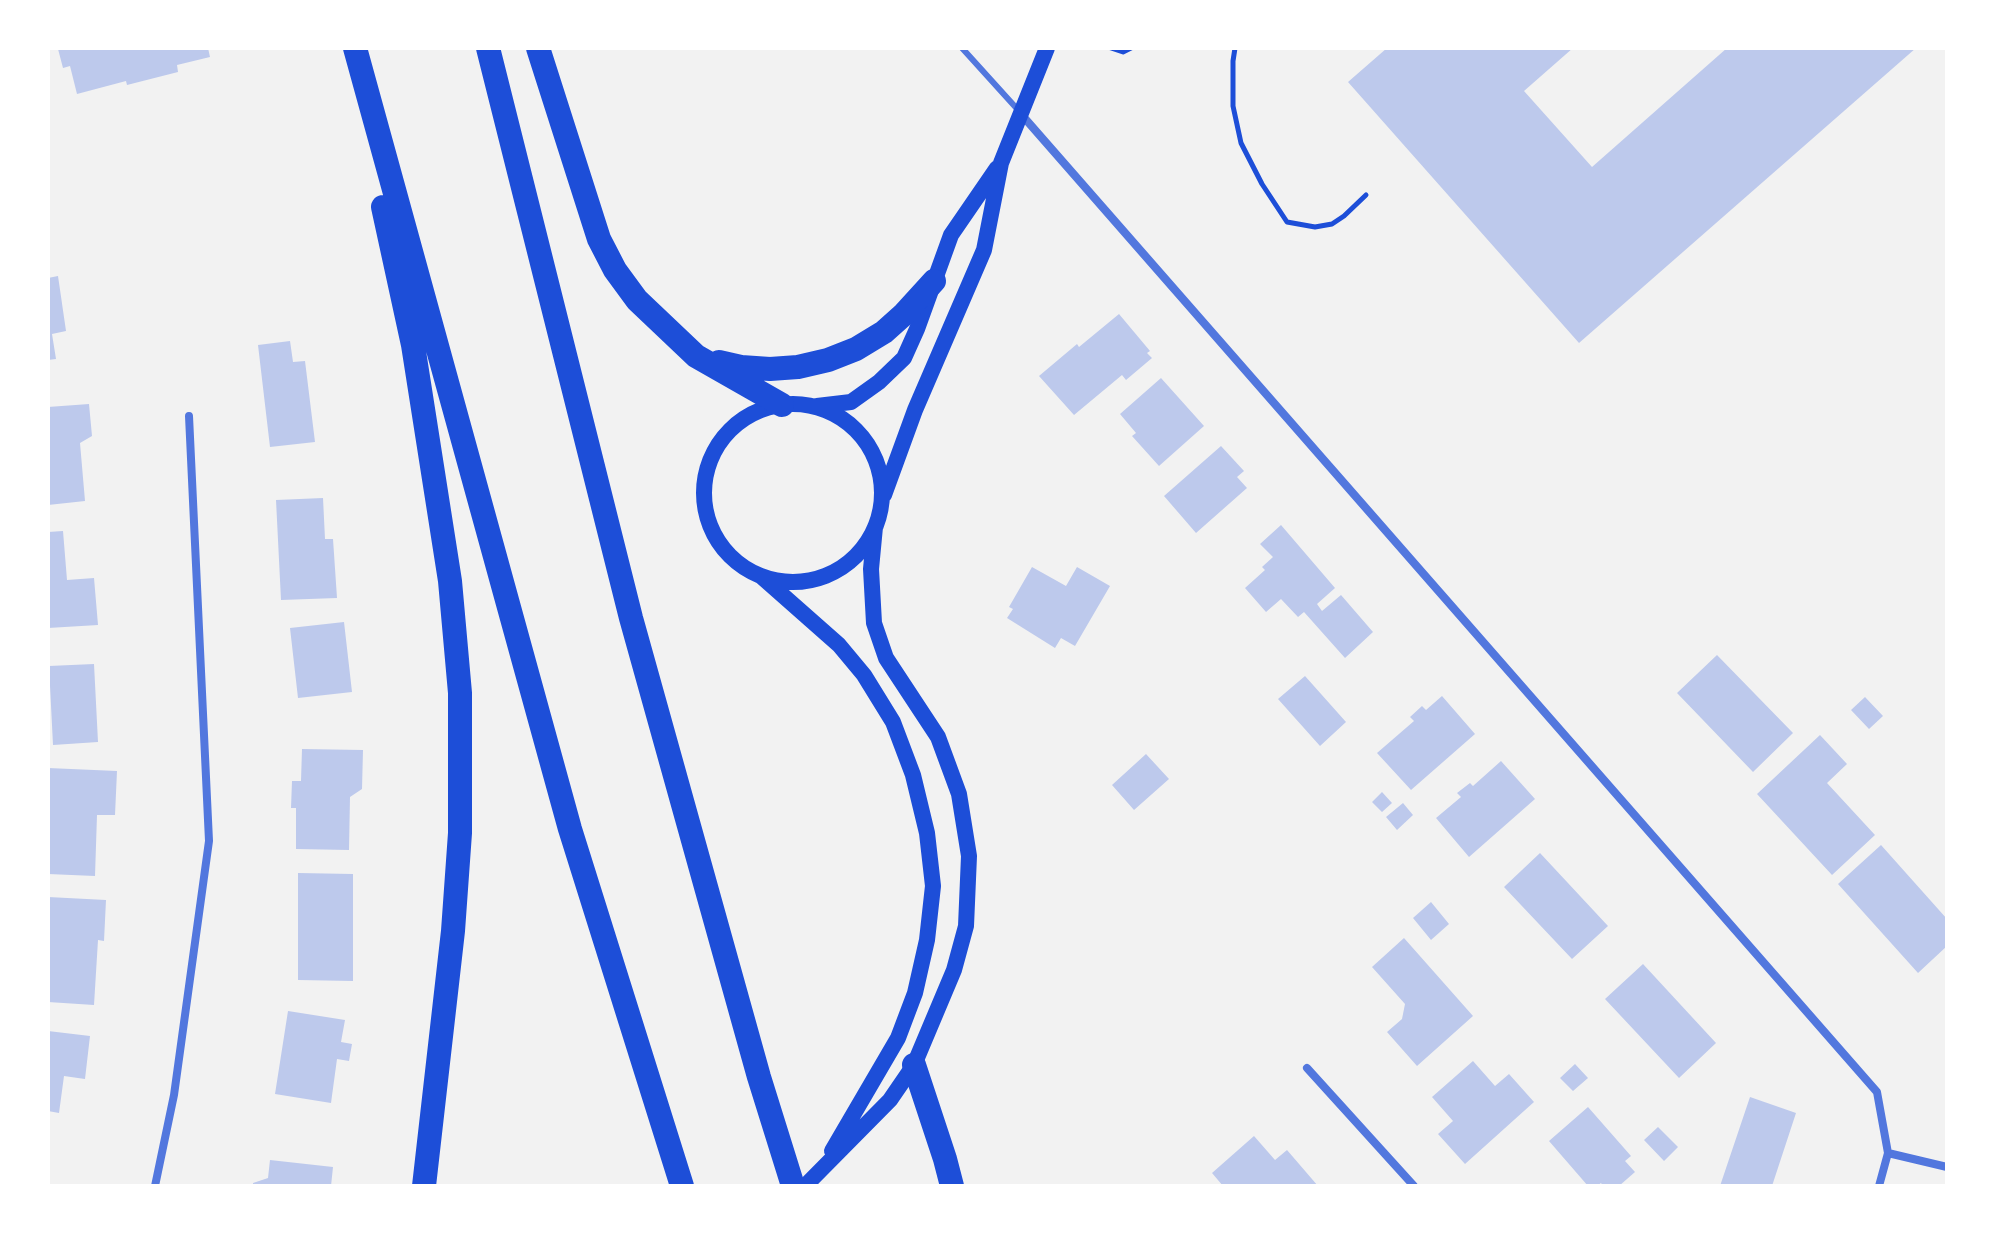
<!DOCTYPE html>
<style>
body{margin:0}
#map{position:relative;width:1995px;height:1234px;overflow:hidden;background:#f2f2f2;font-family:Overpass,sans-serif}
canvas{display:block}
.frame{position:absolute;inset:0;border:50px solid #fff;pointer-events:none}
</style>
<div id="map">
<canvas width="1995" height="1234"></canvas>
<div class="frame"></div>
</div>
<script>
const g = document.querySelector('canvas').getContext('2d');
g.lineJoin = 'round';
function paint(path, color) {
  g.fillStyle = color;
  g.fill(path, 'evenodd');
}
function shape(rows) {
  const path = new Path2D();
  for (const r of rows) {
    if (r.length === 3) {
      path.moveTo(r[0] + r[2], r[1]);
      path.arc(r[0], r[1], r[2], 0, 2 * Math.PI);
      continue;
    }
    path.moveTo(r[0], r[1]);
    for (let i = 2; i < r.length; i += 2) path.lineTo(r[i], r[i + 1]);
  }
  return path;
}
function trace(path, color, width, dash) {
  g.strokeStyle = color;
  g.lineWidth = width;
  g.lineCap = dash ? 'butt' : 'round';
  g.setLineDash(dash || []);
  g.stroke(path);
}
paint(shape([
 [64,48,208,48,210,57,177,65,178,72,127,85,126,81,77,94,70,66,63,68,58,49],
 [1387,48,1573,48,1524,91,1592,167,1727,48,1916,48,1579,343,1348,82],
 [58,276,66,331,52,334,56,359,48,360,48,278],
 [1119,314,1150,351,1147,353,1152,358,1126,380,1122,375,1074,415,1039,376,1077,344,1079,347],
 [290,341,293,362,305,361,315,442,270,447,258,345],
 [1161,378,1204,426,1159,466,1132,436,1136,433,1120,414],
 [89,404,92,436,80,443,85,501,48,505,48,435,50,434,48,407],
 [1221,446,1244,471,1237,477,1247,488,1196,533,1164,496],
 [323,498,325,539,333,539,337,598,281,600,276,500],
 [1281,525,1335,588,1317,604,1322,611,1341,595,1373,632,1345,658,1304,612,1298,617,1281,599,1266,612,1245,588,1265,570,1262,567,1273,557,1260,544],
 [63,531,67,580,94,578,98,625,48,628,48,532],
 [1032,567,1066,586,1077,567,1110,586,1075,646,1061,638,1055,648,1007,618,1013,609,1009,607],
 [344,622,352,692,298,698,290,628],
 [1717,655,1793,733,1753,772,1677,693],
 [94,664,98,742,53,745,49,666],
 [1305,676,1346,722,1320,746,1278,699],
 [1442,696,1475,734,1411,790,1377,753,1414,721,1410,717,1422,706,1426,710],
 [1865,697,1883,716,1869,729,1851,710],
 [1820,735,1847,764,1827,783,1875,835,1832,875,1757,794],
 [302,749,363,750,362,789,350,797,349,850,296,849,296,808,291,808,292,781,301,781],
 [1146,754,1169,779,1134,810,1112,785],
 [1501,761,1535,799,1469,857,1436,818,1461,797,1457,793,1470,783,1473,786],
 [48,768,117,771,115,815,97,815,95,876,48,874],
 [1382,792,1392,803,1382,812,1372,802],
 [1403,803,1413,815,1397,830,1386,817],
 [1881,845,1947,919,1947,946,1918,973,1838,884],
 [1540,853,1608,926,1572,959,1504,887],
 [298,873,353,874,353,981,298,980],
 [48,897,106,900,104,941,98,940,94,1005,48,1002],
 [1431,902,1449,924,1431,940,1413,918],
 [1404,938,1473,1016,1417,1066,1387,1032,1402,1019,1405,1004,1372,967],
 [1643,964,1716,1043,1679,1078,1605,999],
 [288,1011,345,1020,341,1042,352,1044,349,1061,337,1059,331,1103,275,1094],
 [48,1031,90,1036,85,1079,64,1076,59,1113,48,1111],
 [1473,1061,1495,1086,1509,1074,1534,1102,1465,1164,1438,1134,1453,1121,1432,1097],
 [1575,1064,1588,1078,1573,1091,1560,1078],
 [1750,1097,1796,1113,1772,1186,1720,1186],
 [1588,1107,1631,1156,1625,1161,1635,1172,1619,1186,1603,1186,1601,1183,1597,1186,1588,1186,1549,1141],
 [1658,1127,1678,1147,1664,1161,1644,1140],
 [1254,1136,1275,1160,1287,1150,1318,1186,1223,1186,1212,1173],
 [270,1160,333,1167,331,1186,253,1186,253,1183,268,1178]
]), '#bdc9ec');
trace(shape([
 [1111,48,1123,52,1131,48],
 [1235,48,1233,61,1233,106,1241,143,1262,184,1287,222,1315,227,1332,224,1344,216,1366,195]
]), '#1d4ed8', 5);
trace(shape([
 [962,48,1019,111]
]), '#5277de', 6);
trace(shape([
 [1021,114,1877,1092,1888,1153,1879,1186],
 [1307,1068,1414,1186],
 [1888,1153,1947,1167],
 [155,1186,174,1095,209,841,189,416]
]), '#5277de', 8);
trace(shape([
 [793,493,89],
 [817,406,851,402,879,382,904,358,917,329,951,235,997,168],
 [884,495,915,410,984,250,1001,163,1047,48],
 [762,577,839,645,864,675,893,722,913,775,927,833,933,886,927,940,915,993,898,1038,832,1151],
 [805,1186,890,1100,914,1065,954,970,966,926,969,856,959,794,938,737,886,658,874,623,871,569,875,527]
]), '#1d4ed8', 16);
trace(shape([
 [355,48,570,829,682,1186],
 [488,48,631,618,759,1077,793,1186],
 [538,48,599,239,615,270,637,300,696,356,782,405],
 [383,207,413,345,450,581,460,693,460,833,453,931,424,1186],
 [719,362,741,367,770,369,798,367,828,360,856,349,884,332,903,315,934,281],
 [914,1065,945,1159,952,1186]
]), '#1d4ed8', 24);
</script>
